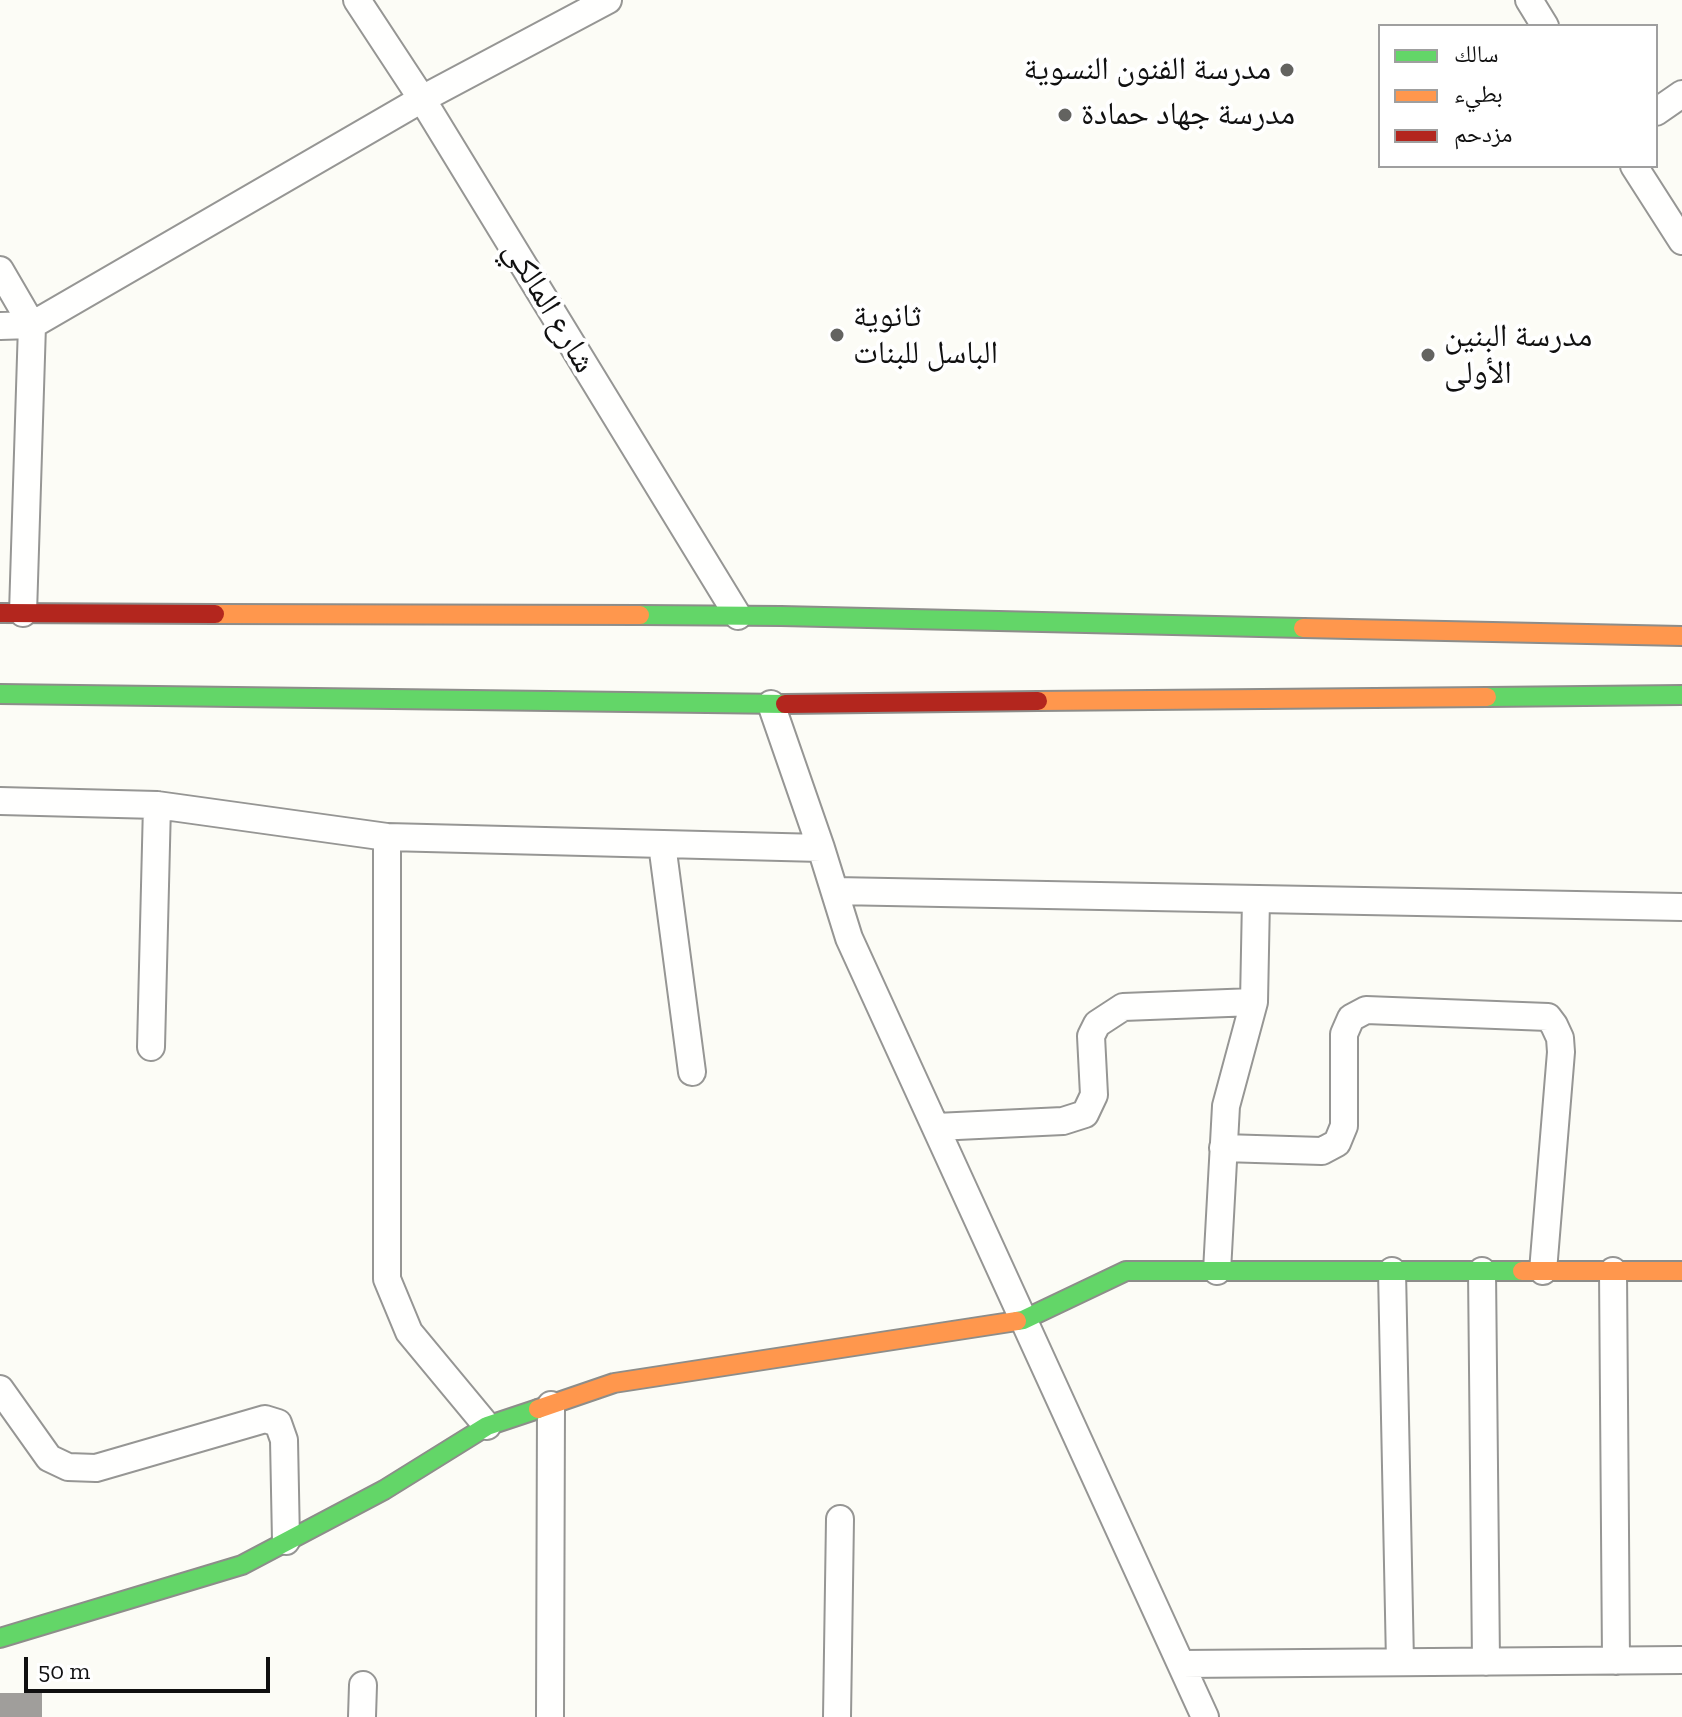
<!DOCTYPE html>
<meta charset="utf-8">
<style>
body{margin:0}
#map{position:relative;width:1682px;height:1717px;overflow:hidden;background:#fcfcf6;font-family:"Zilla Slab","Noto Naskh Arabic",serif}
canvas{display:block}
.legend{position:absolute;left:1378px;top:24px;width:280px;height:144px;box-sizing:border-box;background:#fff;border:2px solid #9f9f9f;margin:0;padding:10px 14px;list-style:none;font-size:24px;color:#101010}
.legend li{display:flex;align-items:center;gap:16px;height:40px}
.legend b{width:40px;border:2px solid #9f9f9f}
.scale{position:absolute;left:24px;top:1657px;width:246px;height:36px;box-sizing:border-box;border:4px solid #101010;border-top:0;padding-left:10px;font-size:24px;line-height:28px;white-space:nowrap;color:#101010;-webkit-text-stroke:6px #fff;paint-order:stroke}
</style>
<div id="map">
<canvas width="1682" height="1717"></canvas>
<ul class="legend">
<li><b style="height:10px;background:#63d668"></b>سالك</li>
<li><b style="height:10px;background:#ff974d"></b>بطيء</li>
<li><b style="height:10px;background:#b3261e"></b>مزدحم</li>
</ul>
<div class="scale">50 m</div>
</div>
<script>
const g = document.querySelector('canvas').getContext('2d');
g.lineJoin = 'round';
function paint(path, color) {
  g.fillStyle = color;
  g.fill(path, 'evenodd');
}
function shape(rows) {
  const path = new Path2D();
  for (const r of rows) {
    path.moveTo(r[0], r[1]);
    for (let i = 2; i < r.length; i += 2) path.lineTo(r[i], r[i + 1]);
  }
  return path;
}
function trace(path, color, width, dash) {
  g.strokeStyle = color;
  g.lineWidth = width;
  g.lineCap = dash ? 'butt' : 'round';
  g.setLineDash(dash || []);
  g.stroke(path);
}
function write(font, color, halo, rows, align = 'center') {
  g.font = font + ' "Zilla Slab","Noto Naskh Arabic",serif';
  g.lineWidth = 8;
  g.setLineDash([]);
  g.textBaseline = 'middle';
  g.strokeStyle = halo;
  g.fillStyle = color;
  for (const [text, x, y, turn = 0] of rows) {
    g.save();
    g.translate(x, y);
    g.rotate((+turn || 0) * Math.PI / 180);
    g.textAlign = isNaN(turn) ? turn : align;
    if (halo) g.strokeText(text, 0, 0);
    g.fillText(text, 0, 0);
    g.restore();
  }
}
paint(shape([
 [0,1693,42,1693,42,1717,0,1717]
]), '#a09e9b');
const street = shape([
 [357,0,422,99,738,616],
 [1529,0,1545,26],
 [1656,112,1682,94],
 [1634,166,1682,241],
 [0,270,32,325,23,613],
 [0,326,32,325,422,99,608,0],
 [771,704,821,848,849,938,1205,1717],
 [0,801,157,805,387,837,821,848],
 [387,837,387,1279,409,1332,487,1426],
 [662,844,692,1072],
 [835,891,1682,907],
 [151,1047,157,805],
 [936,1127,1063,1121,1085,1114,1094,1095,1091,1036,1097,1024,1123,1007,1254,1002],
 [1223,1148,1322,1151,1337,1143,1344,1126,1344,1034,1351,1018,1366,1010,1548,1017,1554,1025,1560,1038,1561,1052,1543,1271],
 [1217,1271,1226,1106,1254,1002,1256,899],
 [1392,1271,1400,1662],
 [1482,1271,1486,1662],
 [1613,1271,1616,1661],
 [0,1389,49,1458,68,1467,96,1468,265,1419,278,1423,284,1440,286,1541],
 [1181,1664,1682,1660],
 [362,1717,363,1685],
 [550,1717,551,1405],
 [837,1717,840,1519]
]);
const fast = shape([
 [640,615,781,616,1303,628],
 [0,694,785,704],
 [1487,697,1682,695],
 [1017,1321,1023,1320,1126,1271,1522,1271],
 [0,1638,242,1565,384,1490,487,1426,538,1409]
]);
const slow = shape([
 [215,614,640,615],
 [1303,628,1682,636],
 [1038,701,1487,697],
 [1522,1271,1682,1271],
 [538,1409,614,1383,1017,1321]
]);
const jam = shape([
 [0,613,215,614],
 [785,704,1038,701]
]);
trace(street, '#969694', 30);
trace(fast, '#8d8d8a', 22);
trace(slow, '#8d8d8a', 22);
trace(jam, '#8d8d8a', 22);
trace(street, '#fffffe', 26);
trace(fast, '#63d668', 18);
trace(slow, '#ff974d', 18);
trace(jam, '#b3261e', 18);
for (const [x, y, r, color] of [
 [1287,70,8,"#636360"],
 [1065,115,8,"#636360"],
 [837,335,8,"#636360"],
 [1428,355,8,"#636360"]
]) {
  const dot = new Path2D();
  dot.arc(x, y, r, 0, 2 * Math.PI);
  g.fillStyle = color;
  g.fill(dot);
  trace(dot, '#fff', 3);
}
write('32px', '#101010', '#fff', [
 ["مدرسة الفنون النسوية",1271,70,"right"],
 ["مدرسة جهاد حمادة",1081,115],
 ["ثانوية",853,317],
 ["الباسل للبنات",853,354],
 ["مدرسة البنين",1444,337],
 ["الأولى",1444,374]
], 'left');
write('32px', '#101010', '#fff', [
 ["شارع المالكي",549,307,59]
]);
</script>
